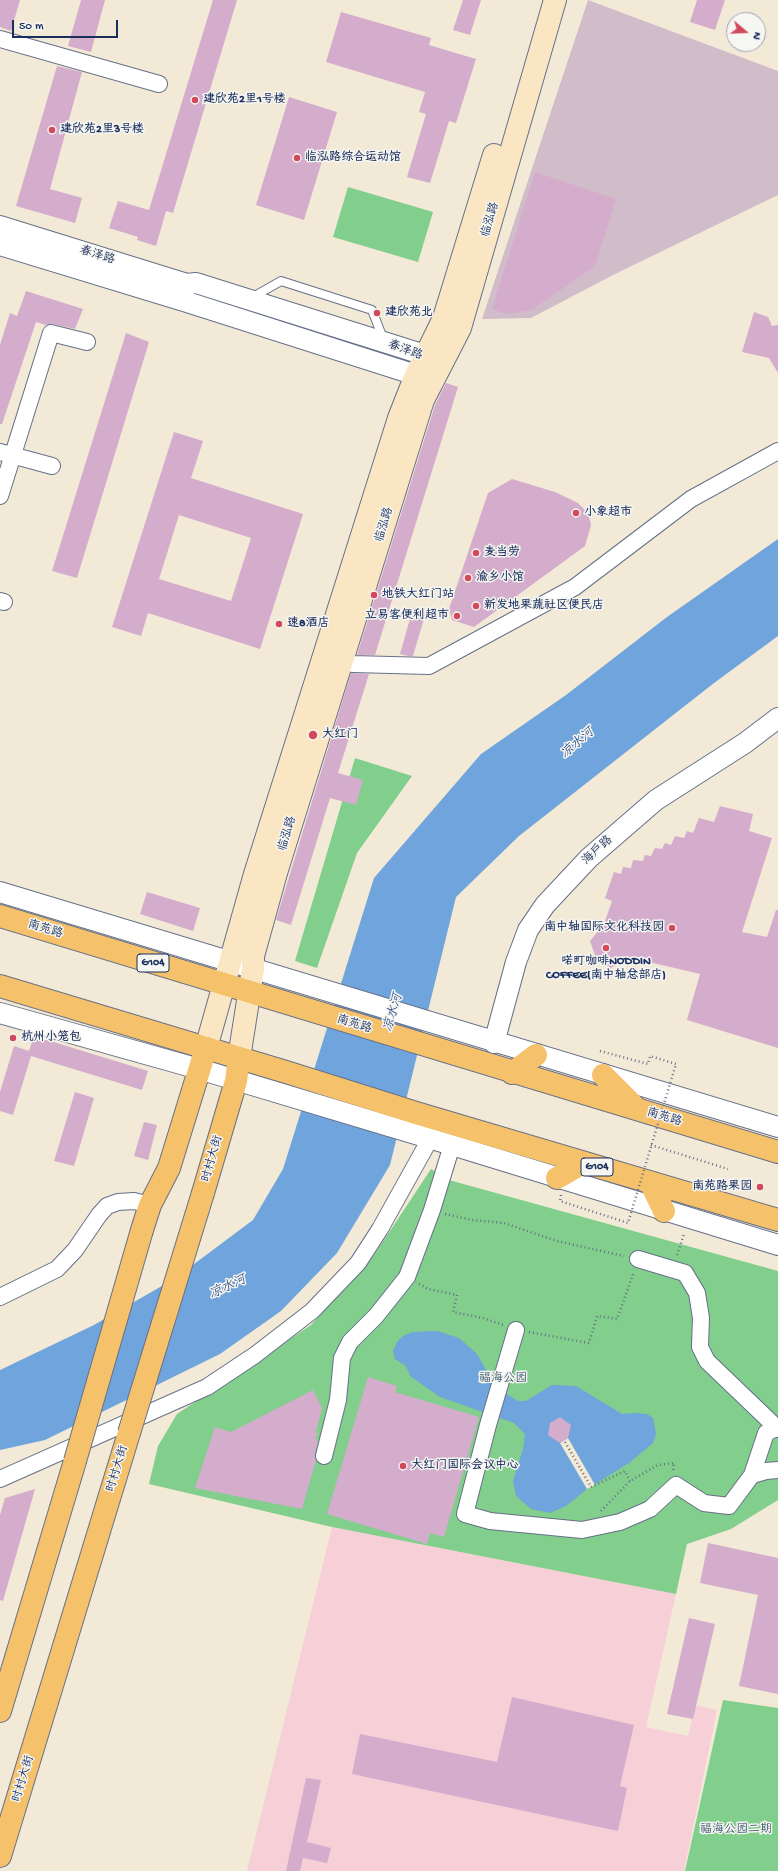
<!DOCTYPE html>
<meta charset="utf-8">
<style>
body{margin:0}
#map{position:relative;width:778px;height:1871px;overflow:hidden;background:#f2ead7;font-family:"Gochi Hand",sans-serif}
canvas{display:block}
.north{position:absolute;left:726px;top:12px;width:40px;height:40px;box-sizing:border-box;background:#f6f6f2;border:1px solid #9ea6b7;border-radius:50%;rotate:109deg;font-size:11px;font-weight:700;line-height:16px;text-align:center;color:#1b2f5e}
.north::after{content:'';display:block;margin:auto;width:14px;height:18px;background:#d1495b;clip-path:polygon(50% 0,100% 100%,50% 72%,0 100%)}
.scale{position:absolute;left:12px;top:20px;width:106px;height:18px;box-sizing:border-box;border:2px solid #1b2f5e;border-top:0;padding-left:5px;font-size:12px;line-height:14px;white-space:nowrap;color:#1b2f5e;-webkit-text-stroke:3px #f6f6f2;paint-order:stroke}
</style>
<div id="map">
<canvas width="778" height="1871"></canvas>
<div class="north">N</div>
<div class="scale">50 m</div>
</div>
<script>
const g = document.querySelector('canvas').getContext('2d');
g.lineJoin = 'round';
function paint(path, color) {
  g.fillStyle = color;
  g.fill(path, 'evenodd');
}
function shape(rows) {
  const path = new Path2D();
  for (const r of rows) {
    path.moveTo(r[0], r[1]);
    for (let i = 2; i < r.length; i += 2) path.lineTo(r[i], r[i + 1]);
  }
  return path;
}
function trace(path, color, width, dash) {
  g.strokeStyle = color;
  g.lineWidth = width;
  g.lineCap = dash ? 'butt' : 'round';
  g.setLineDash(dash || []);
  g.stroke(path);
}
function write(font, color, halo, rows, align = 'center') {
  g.font = font + ' "Gochi Hand","LXGW WenKai TC",sans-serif';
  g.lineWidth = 3;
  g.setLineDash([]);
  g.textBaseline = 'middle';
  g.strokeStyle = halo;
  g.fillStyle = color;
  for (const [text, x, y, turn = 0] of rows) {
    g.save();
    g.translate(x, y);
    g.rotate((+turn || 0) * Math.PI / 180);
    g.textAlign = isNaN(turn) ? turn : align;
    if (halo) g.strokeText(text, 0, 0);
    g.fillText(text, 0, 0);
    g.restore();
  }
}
paint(shape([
 [332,1527,676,1594,646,1727,688,1736,695,1705,717,1710,684,1871,247,1871]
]), '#f6cfd7');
paint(shape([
 [588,0,778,71,778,195,615,274,531,318,482,319]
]), '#d1bdc9');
paint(shape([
 [348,187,433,212,418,262,333,237],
 [355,758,412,776,357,853,317,968,295,961],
 [431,1169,449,1180,778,1271,778,1500,731,1529,687,1544,676,1594,332,1527,149,1484,158,1446,177,1414,311,1325,374,1255],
 [723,1700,778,1708,778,1871,685,1871]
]), '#82ce8c');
paint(shape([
 [778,539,778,636,714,683,519,836,456,897,390,1165,337,1253,281,1311,220,1354,45,1440,0,1450,0,1370,94,1325,174,1279,253,1220,283,1169,374,878,481,754,566,695,667,617],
 [438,1331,459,1338,477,1354,488,1373,508,1395,518,1401,526,1401,552,1385,576,1386,622,1414,635,1413,647,1414,653,1418,656,1434,653,1443,629,1463,587,1489,566,1506,550,1513,531,1509,516,1496,513,1481,523,1449,525,1434,514,1423,440,1397,410,1376,406,1366,395,1359,393,1351,397,1342,403,1336,412,1332]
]), '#6fa4dc');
paint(shape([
 [568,1438,595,1485,587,1489,560,1443]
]), '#f2ead7');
paint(shape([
 [0,0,20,0,11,31,0,27],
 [81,0,105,0,91,52,68,46],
 [213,0,237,0,173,213,166,211,156,246,137,240,138,237,109,228,118,201,149,210],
 [463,0,481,0,470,35,453,30],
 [697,0,725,0,715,30,690,22],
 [341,12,431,38,429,45,476,59,456,123,449,121,430,183,407,177,426,114,419,112,425,92,326,62],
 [57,66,82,72,50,189,82,198,75,223,16,206],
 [289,97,337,112,304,220,256,205],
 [535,172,616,199,595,266,532,310,507,314,492,309],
 [26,291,83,309,75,329,53,324,46,325,36,322,2,424,0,424,0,345,10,313,17,316],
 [754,312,768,317,772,326,778,325,778,373,769,358,742,352],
 [126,333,149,342,77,578,52,571],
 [446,383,458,387,375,655,357,655,435,405],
 [174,432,203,441,191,478,303,514,260,649,148,613,141,636,112,627],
 [179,515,251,538,231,601,159,579],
 [512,479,555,492,578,503,588,513,591,525,585,546,474,627,452,620,449,609,488,493],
 [413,608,426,612,413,656,408,656,400,654],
 [351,673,369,674,338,773,363,780,356,805,330,798,291,925,276,920],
 [720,806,753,814,749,831,772,838,742,932,767,937,776,910,778,910,778,1048,687,1020,700,974,628,957,611,968,597,961,590,941,604,924,612,901,605,898,614,872,621,874,623,867,631,868,633,860,643,861,645,855,651,856,655,848,662,849,665,843,671,845,675,836,684,838,687,831,693,833,699,818,714,822],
 [147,892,200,908,193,931,140,914],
 [34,1036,148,1071,142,1090,31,1056,13,1115,0,1111,0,1092,14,1046,29,1051],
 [75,1092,94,1098,74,1166,54,1161],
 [144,1122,157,1125,148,1160,134,1156],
 [368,1377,397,1386,395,1392,479,1417,444,1537,430,1533,427,1544,327,1514],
 [313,1390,322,1408,316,1432,318,1434,315,1438,318,1441,315,1454,316,1460,302,1509,195,1488,215,1427,231,1432],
 [560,1417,571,1425,568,1438,560,1443,548,1435,550,1423],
 [35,1489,3,1601,0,1600,0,1515,5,1498],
 [708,1543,778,1558,778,1694,739,1686,758,1595,700,1583],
 [689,1618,715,1624,693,1719,667,1714],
 [512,1697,634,1725,620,1786,627,1788,618,1831,352,1774,360,1734,497,1762],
 [306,1778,321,1780,307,1842,331,1848,327,1863,303,1858,300,1871,286,1871]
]), '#d4accc');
const service = shape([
 [251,298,281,281,372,310,384,341]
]);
const minor = shape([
 [0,39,159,84],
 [0,452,52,466],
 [0,496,51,333,87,342],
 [0,601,4,602],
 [341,661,353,664,429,666,575,587,691,499,778,451],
 [638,1259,685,1273,697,1293,701,1318,700,1347,707,1361,778,1429],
 [0,1297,57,1269,75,1250,99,1215,107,1206,118,1202,134,1201,150,1205],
 [516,1330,488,1425,465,1514,490,1521,582,1530,620,1522,650,1509,676,1485,704,1503,729,1506,752,1475,766,1471,778,1470],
 [324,1456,338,1400,342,1358,350,1342,376,1316,407,1277,432,1210,452,1145],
 [752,1475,766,1433,776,1428],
 [0,1479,207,1387,255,1355,312,1311,358,1263,380,1229,430,1139]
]);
const tertiary = shape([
 [0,226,187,284,196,283,425,355,437,373,416,375,187,302,0,245],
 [0,892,778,1127],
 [0,1013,199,1069,452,1145,778,1245],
 [494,1043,516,962,528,930,545,905,589,858,656,800,745,743,778,718]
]);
const secondary = shape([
 [206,1048,255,874,399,418,416,375,444,318,494,155],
 [239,1058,253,969,253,956,276,873,423,400,460,328,555,0]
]);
const primary = shape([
 [203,1193,236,1081,239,1058],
 [142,1230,150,1205,169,1168,206,1048],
 [0,1711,75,1461],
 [0,1856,129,1433]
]);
const trunk = shape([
 [0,916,778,1152],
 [0,986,286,1072,416,1113,778,1220],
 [512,1073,536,1055],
 [603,1075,636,1108],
 [557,1178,583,1163],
 [650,1182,664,1211]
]);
trace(service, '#667088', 10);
trace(minor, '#667088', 18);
trace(tertiary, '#667088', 22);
trace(secondary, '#667088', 24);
trace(primary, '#667088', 24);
trace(trunk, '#667088', 24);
trace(shape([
 [600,1051,648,1064,650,1056,676,1064],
 [651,1145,728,1169],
 [561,1195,560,1201,619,1220],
 [445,1214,472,1220,504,1223,557,1241,624,1256],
 [677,1255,684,1234],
 [419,1284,428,1289,457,1295,453,1312,483,1318,503,1325],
 [529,1332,589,1343,597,1316,617,1319,634,1272],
 [565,1442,591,1487,625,1471,630,1481],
 [601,1511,630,1481,658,1465,674,1463,673,1472]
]), '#667088', 2.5, [1, 3]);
trace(service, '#fff', 8);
trace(minor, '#fff', 16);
trace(tertiary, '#fff', 20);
trace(secondary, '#fbe6c4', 22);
trace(primary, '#f5c16b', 22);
trace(trunk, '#f5c16b', 22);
const primaryBridge = shape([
 [129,1433,203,1193],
 [75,1461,142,1230]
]);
trace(primaryBridge, '#667088', 24, []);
trace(shape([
 [619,1220,628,1223,676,1064]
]), '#667088', 2.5, [1, 3]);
trace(primaryBridge, '#f5c16b', 22);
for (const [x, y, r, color] of [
 [195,100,4,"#d1495b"],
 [52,130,4,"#d1495b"],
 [297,158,4,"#d1495b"],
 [377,313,4,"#d1495b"],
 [576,513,4,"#d1495b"],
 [476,553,4,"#d1495b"],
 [468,578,4,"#d1495b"],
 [374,595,4,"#d1495b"],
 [476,606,4,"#d1495b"],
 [457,616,4,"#d1495b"],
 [279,624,4,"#d1495b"],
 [313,735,5,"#d1495b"],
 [672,928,4,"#d1495b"],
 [606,948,4,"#d1495b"],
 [13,1038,4,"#d1495b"],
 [760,1187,4,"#d1495b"],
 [403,1466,4,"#d1495b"]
]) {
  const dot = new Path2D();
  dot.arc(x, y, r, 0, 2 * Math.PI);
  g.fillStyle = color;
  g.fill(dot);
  trace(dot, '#f6f6f2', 1.5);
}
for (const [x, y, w] of [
 [153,963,32],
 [597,1167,32]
]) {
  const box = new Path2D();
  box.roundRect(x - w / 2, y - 9, w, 18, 3);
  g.fillStyle = '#f6f6f2';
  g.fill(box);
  trace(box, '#1b2f5e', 1);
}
write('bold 11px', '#1b2f5e', null, [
 ["G104",153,963],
 ["G104",597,1167]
]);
write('bold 12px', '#1b2f5e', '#f6f6f2', [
 ["建欣苑2里1号楼",203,100],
 ["建欣苑2里3号楼",60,130],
 ["临泓路综合运动馆",305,158],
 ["建欣苑北",385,313],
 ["小象超市",584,513],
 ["麦当劳",484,553],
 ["渝乡小馆",476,578],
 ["地铁大红门站",382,595],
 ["新发地果蔬社区便民店",484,606],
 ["立易客便利超市",449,616,"right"],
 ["速8酒店",287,624],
 ["大红门",322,735],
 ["南中轴国际文化科技园",664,928,"right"],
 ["喏町咖啡NODDIN",606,962,"center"],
 ["COFFEE(南中轴总部店)",606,976,"center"],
 ["杭州小笼包",21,1038],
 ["南苑路果园",752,1187,"right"],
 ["大红门国际会议中心",411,1466]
], 'left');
write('12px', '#1b2f5e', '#f6f6f2', [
 ["临泓路",491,220,-74],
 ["春泽路",97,256,17],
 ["春泽路",405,351,20],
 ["临泓路",385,525,-73],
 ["临泓路",288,834,-73],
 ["海户路",598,851,-43],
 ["南苑路",45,930,17],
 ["南苑路",354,1025,17],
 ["南苑路",664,1118,17],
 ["时村大街",213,1159,-74],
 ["时村大街",118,1469,-73],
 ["时村大街",24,1779,-73]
]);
write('12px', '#35576a', '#f6f6f2', [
 ["福海公园",503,1379],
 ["福海公园二期",736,1830]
]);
write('italic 13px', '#38588a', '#f6f6f2', [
 ["凉水河",578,744,-41],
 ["凉水河",394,1013,-74],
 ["凉水河",228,1288,-25]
]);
</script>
